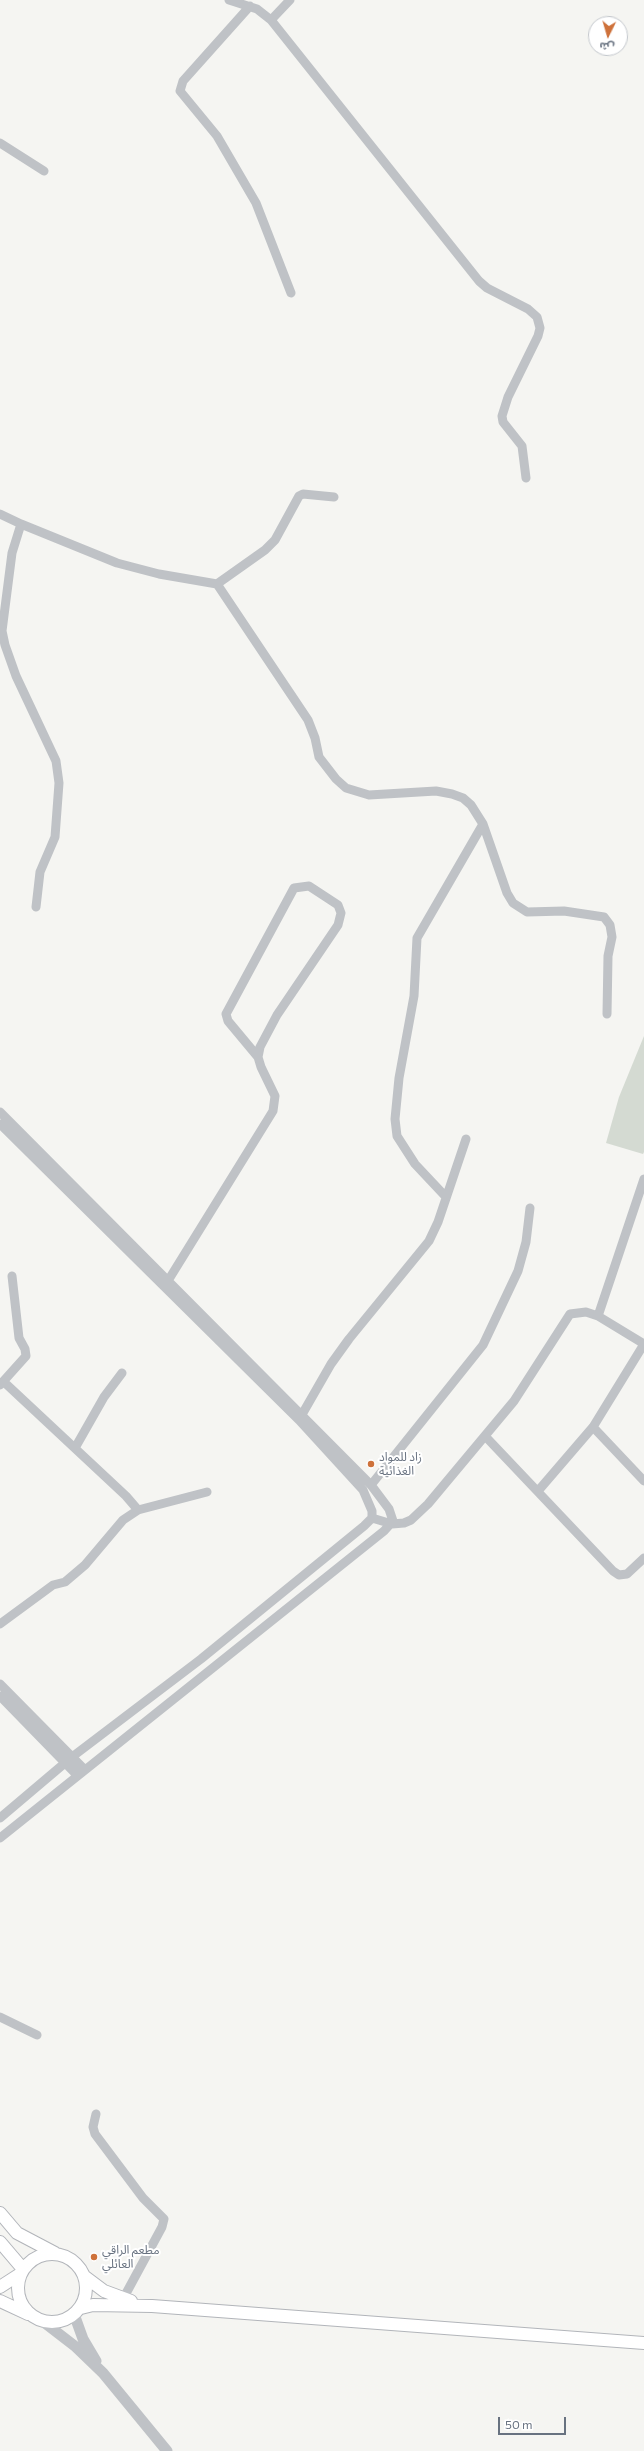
<!DOCTYPE html>
<meta charset="utf-8">
<style>
body{margin:0}
#map{position:relative;width:644px;height:2451px;overflow:hidden;background:#f5f5f2;font-family:Commissioner,"Noto Sans Arabic",sans-serif}
canvas{display:block}
.north{position:absolute;left:588px;top:16px;width:40px;height:40px;box-sizing:border-box;background:#fff;border:1px solid #c3c7cc;border-radius:50%;rotate:185deg;font-size:11px;font-weight:700;line-height:16px;text-align:center;color:#687280}
.north::after{content:'';display:block;margin:auto;width:14px;height:18px;background:#ce713a;clip-path:polygon(50% 0,100% 100%,50% 72%,0 100%)}
.scale{position:absolute;left:498px;top:2417px;width:68px;height:18px;box-sizing:border-box;border:2px solid #687280;border-top:0;padding-left:5px;font-size:12px;line-height:14px;white-space:nowrap;color:#687280;-webkit-text-stroke:3px #fff;paint-order:stroke}
</style>
<div id="map">
<canvas width="644" height="2451"></canvas>
<div class="north">ش</div>
<div class="scale">50 m</div>
</div>
<script>
const g = document.querySelector('canvas').getContext('2d');
g.lineJoin = 'round';
function paint(path, color) {
  g.fillStyle = color;
  g.fill(path, 'evenodd');
}
function shape(rows) {
  const path = new Path2D();
  for (const r of rows) {
    if (r.length === 3) {
      path.moveTo(r[0] + r[2], r[1]);
      path.arc(r[0], r[1], r[2], 0, 2 * Math.PI);
      continue;
    }
    path.moveTo(r[0], r[1]);
    for (let i = 2; i < r.length; i += 2) path.lineTo(r[i], r[i + 1]);
  }
  return path;
}
function trace(path, color, width, dash) {
  g.strokeStyle = color;
  g.lineWidth = width;
  g.lineCap = dash ? 'butt' : 'round';
  g.setLineDash(dash || []);
  g.stroke(path);
}
function write(font, color, halo, rows, align = 'center') {
  g.font = font + ' Commissioner,"Noto Sans Arabic",sans-serif';
  g.lineWidth = 4;
  g.setLineDash([]);
  g.textBaseline = 'middle';
  g.strokeStyle = halo;
  g.fillStyle = color;
  for (const [text, x, y, turn = 0] of rows) {
    g.save();
    g.translate(x, y);
    g.rotate((+turn || 0) * Math.PI / 180);
    g.textAlign = isNaN(turn) ? turn : align;
    if (halo) g.strokeText(text, 0, 0);
    g.fillText(text, 0, 0);
    g.restore();
  }
}
paint(shape([
 [644,1036,644,1152,643,1154,606,1143,619,1097]
]), '#d4dad2');
const secondary = shape([
 [0,2213,17,2233,55,2253],
 [0,2242,23,2269],
 [52,2288,34],
 [84,2276,104,2291,131,2301],
 [0,2287,20,2274],
 [0,2301,28,2314],
 [81,2308,93,2305,152,2306,644,2343]
]);
trace(secondary, '#b2b5ba', 14);
trace(shape([
 [229,0,257,9,271,20,479,281,487,288,528,309,537,317,540,328,538,336,508,397,502,416,503,422,522,446,526,478],
 [250,6,183,81,180,91,217,136,256,203,291,293],
 [271,20,290,0],
 [0,143,44,171],
 [0,514,21,524,117,563,159,574,217,584,265,550,275,540,299,496,303,494,334,497],
 [21,524,12,553,2,631,5,645,16,676,56,761,59,783,55,837,40,872,36,907],
 [217,584,308,720,315,738,319,757,336,779,346,788,369,795,436,791,452,794,463,798,471,805,483,824,507,893,513,903,527,912,564,911,604,917,610,925,612,937,608,956,607,1014],
 [0,1112,371,1485,389,1509,393,1521,384,1531,0,1838],
 [0,1124,299,1420,363,1490,372,1511,372,1518,364,1526,201,1659,72,1757,0,1818],
 [446,1197,415,1164,397,1136,395,1119,399,1078,414,996,417,938,483,824],
 [166,1284,273,1111,275,1096,261,1067,258,1057,260,1047,277,1015,338,925,341,913,338,905,309,886,294,888,226,1014,228,1021,258,1057],
 [598,1316,644,1179],
 [0,1385,26,1356,25,1349,19,1338,12,1276],
 [300,1418,331,1364,349,1339,429,1241,438,1222,466,1139],
 [593,1427,644,1481],
 [485,1436,613,1571,619,1575,627,1574,644,1558],
 [75,1448,104,1397,122,1373],
 [371,1485,483,1345,518,1271,526,1242,530,1208],
 [538,1491,593,1427,644,1344],
 [138,1510,207,1492],
 [372,1518,392,1524,404,1523,411,1520,428,1504,514,1401,570,1314,586,1312,598,1316,644,1344],
 [0,1624,53,1585,65,1582,85,1565,123,1520,138,1510,126,1496,4,1382],
 [0,1684,84,1769],
 [0,1696,77,1775],
 [0,2017,37,2035],
 [96,2114,93,2127,95,2134,143,2198,164,2219,162,2227,123,2299]
]), '#bfc2c6', 9);
trace(shape([
 [74,2314,83,2339,96,2361],
 [41,2320,76,2347,103,2373,167,2451]
]), '#bfc2c6', 11);
trace(secondary, '#fff', 12);
for (const [x, y, r, color] of [
 [371,1464,4,"#ce713a"],
 [94,2257,4,"#ce713a"]
]) {
  const dot = new Path2D();
  dot.arc(x, y, r, 0, 2 * Math.PI);
  g.fillStyle = color;
  g.fill(dot);
  trace(dot, '#fff', 1.5);
}
write('12px', '#687280', '#fff', [
 ["زاد للمواد",379,1457],
 ["الغذائية",379,1471],
 ["مطعم الراقي",102,2250],
 ["العائلي",102,2264]
], 'left');
</script>
